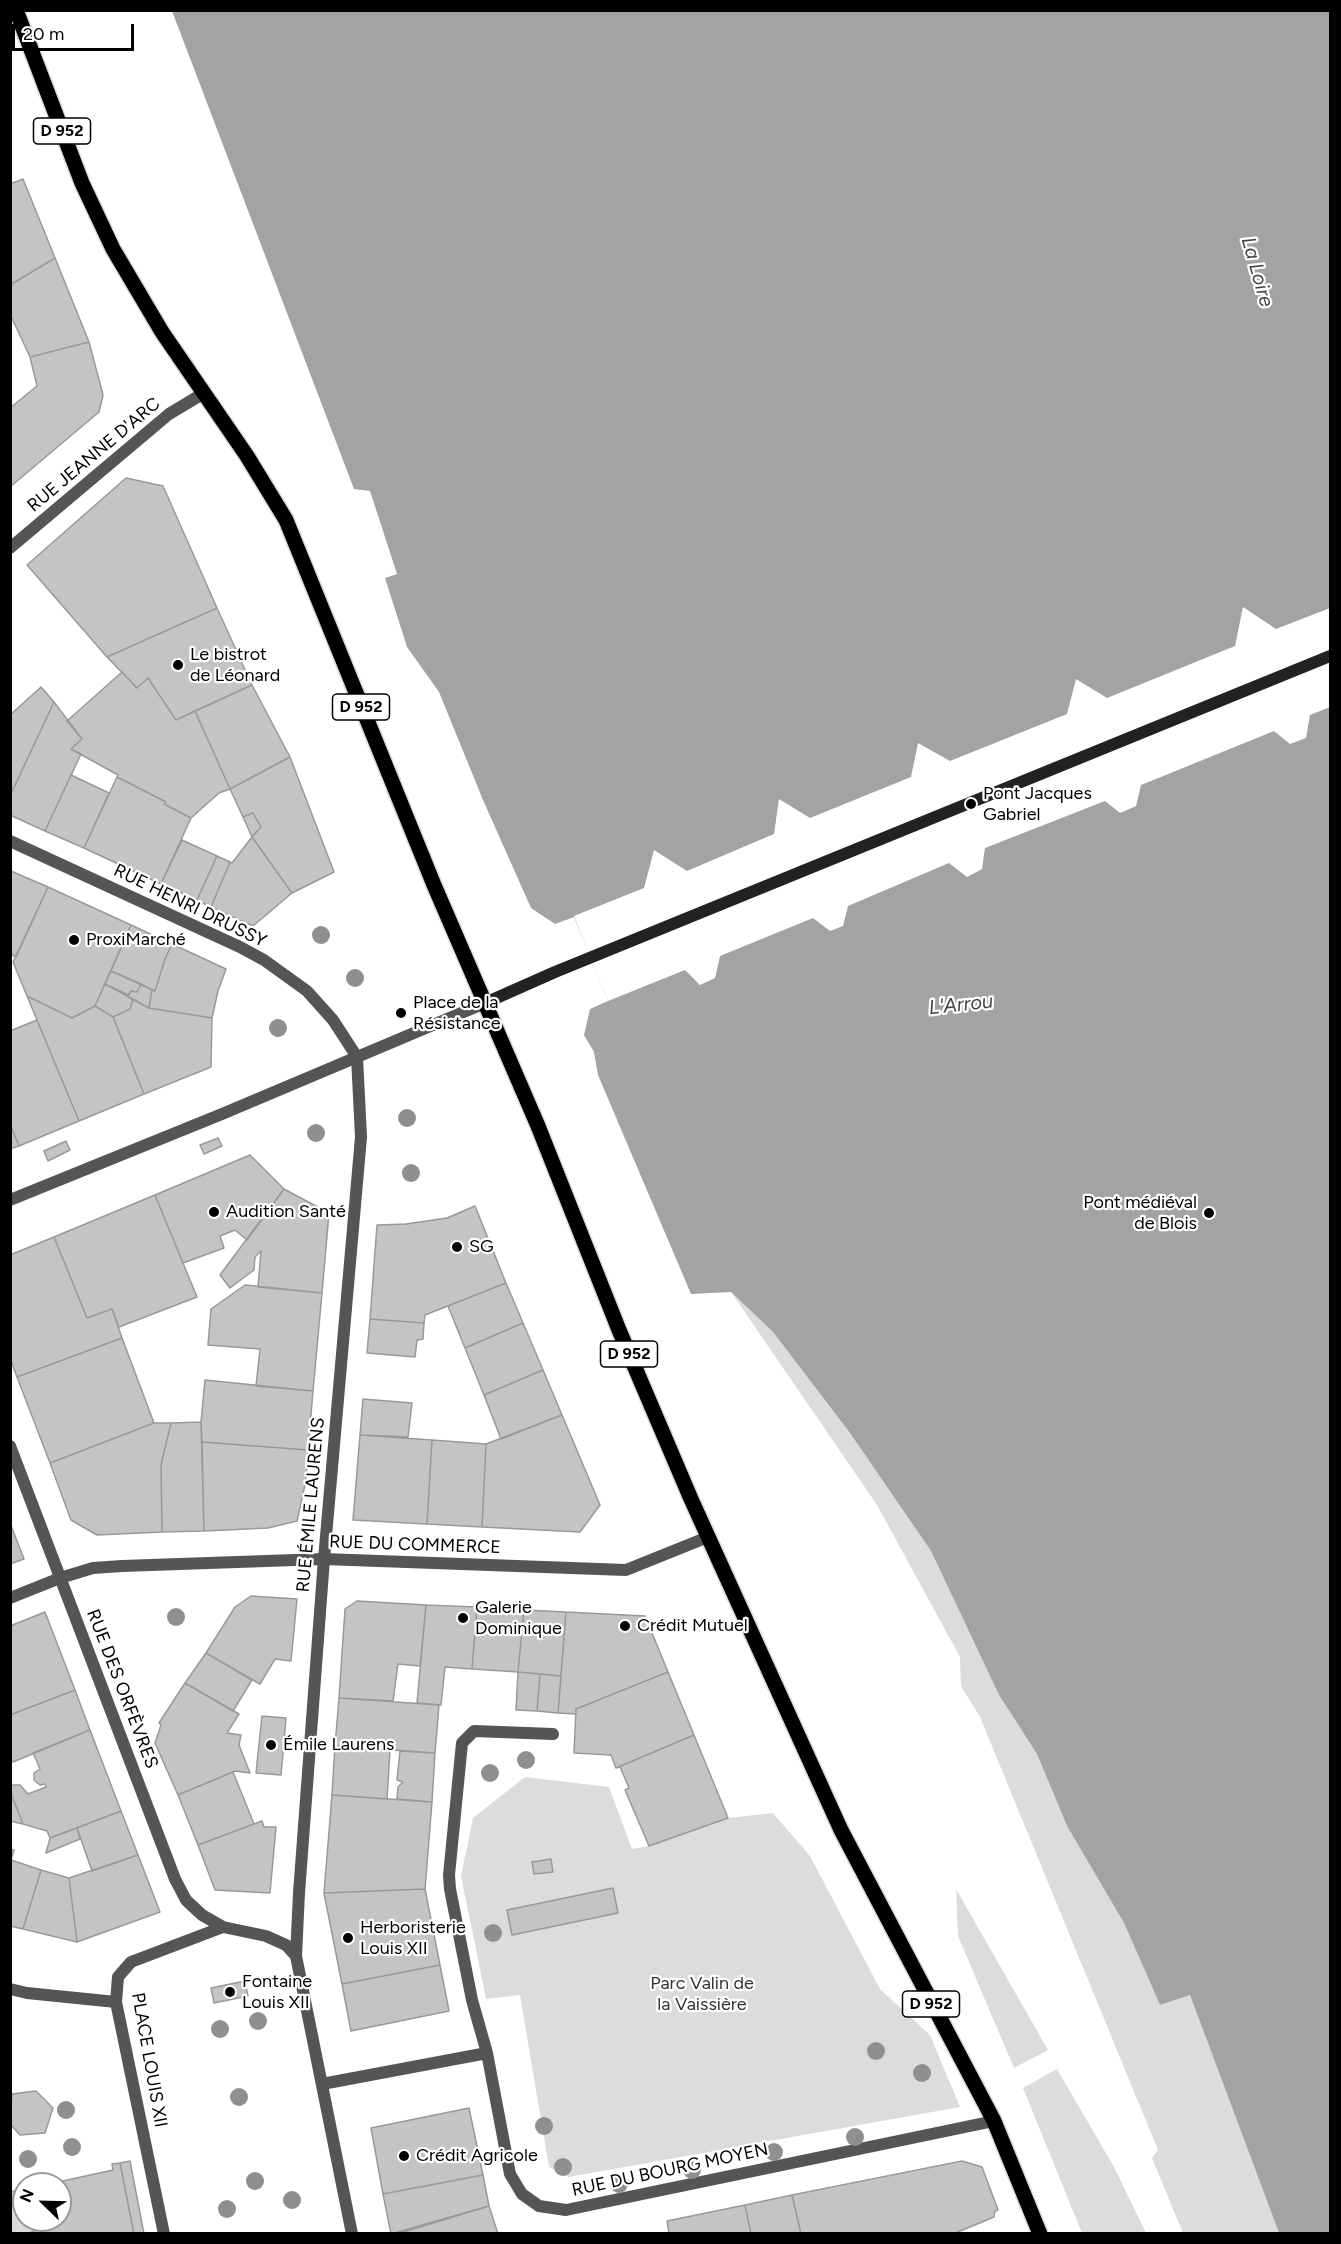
<!DOCTYPE html>
<meta charset="utf-8">
<style>
body{margin:0}
#map{position:relative;width:1341px;height:2244px;overflow:hidden;background:#fff;font-family:Figtree,sans-serif}
canvas{display:block}
.frame{position:absolute;inset:0;border:12px solid #000;pointer-events:none}
.north{position:absolute;left:12px;top:2172px;width:60px;height:60px;box-sizing:border-box;background:#fff;border:2px solid #999;border-radius:50%;rotate:293deg;font-size:16px;font-weight:700;line-height:24px;text-align:center;color:#000}
.north::after{content:'';display:block;margin:auto;width:21px;height:27px;background:#000;clip-path:polygon(50% 0,100% 100%,50% 72%,0 100%)}
.scale{position:absolute;left:12px;top:24px;width:122px;height:27px;box-sizing:border-box;border:3px solid #000;border-top:0;padding-left:8px;font-size:18px;line-height:21px;white-space:nowrap;color:#000;-webkit-text-stroke:4px #fff;paint-order:stroke}
</style>
<div id="map">
<canvas width="1341" height="2244"></canvas>
<div class="frame"></div>
<div class="north">N</div>
<div class="scale">20 m</div>
</div>
<script>
const g = document.querySelector('canvas').getContext('2d');
g.lineJoin = 'round';
function paint(path, color) {
  g.fillStyle = color;
  g.fill(path, 'evenodd');
}
function shape(rows) {
  const path = new Path2D();
  for (const r of rows) {
    path.moveTo(r[0], r[1]);
    for (let i = 2; i < r.length; i += 2) path.lineTo(r[i], r[i + 1]);
  }
  return path;
}
function trace(path, color, width, dash) {
  g.strokeStyle = color;
  g.lineWidth = width;
  g.lineCap = dash ? 'butt' : 'round';
  g.setLineDash(dash || []);
  g.stroke(path);
}
function write(font, color, halo, rows, align = 'center') {
  g.font = font + ' Figtree,sans-serif';
  g.lineWidth = 4.5;
  g.setLineDash([]);
  g.textBaseline = 'middle';
  g.strokeStyle = halo;
  g.fillStyle = color;
  for (const [text, x, y, turn = 0] of rows) {
    g.save();
    g.translate(x, y);
    g.rotate((+turn || 0) * Math.PI / 180);
    g.textAlign = isNaN(turn) ? turn : align;
    if (halo) g.strokeText(text, 0, 0);
    g.fillText(text, 0, 0);
    g.restore();
  }
}
paint(shape([
 [731,1292,773,1332,850,1433,931,1551,999,1695,1037,1754,1067,1826,1124,1923,1160,2005,1190,1995,1279,2233,1183,2233,1152,2158,1158,2150,980,1717,961,1686,960,1657,877,1505],
 [525,1777,609,1787,632,1849,649,1846,728,1818,773,1813,810,1856,880,1989,930,2035,960,2107,569,2177,549,2167,520,1995,486,1999,461,1876,473,1818],
 [956,1889,1048,2050,1014,2068,958,1936],
 [1057,2069,1114,2167,1146,2233,1082,2233,1023,2088],
 [10,2200,16,2212,24,2209,24,2220,38,2220,41,2228,27,2233,11,2234]
]), '#dcdcdc');
paint(shape([
 [172,11,1330,11,1330,2233,1279,2233,1190,1995,1160,2005,1124,1923,1067,1826,1037,1754,999,1695,931,1551,850,1433,773,1332,731,1292,691,1294,598,1075,594,1052,584,1035,590,1009,608,1001,591,958,574,917,555,924,531,908,483,800,439,692,407,647,385,578,397,574,370,491,354,489]
]), '#a3a3a3');
paint(shape([
 [1243,607,1276,629,1330,608,1330,707,1310,715,1306,738,1290,744,1274,731,1141,785,1136,806,1120,813,1105,801,985,848,982,869,967,877,949,863,848,906,843,926,830,931,813,918,720,956,715,978,700,985,685,970,608,1001,574,916,644,888,654,850,687,871,774,834,779,799,810,818,911,777,918,743,950,761,1067,714,1076,679,1107,698,1235,646]
]), '#fff');
const building = shape([
 [23,179,55,258,10,285,10,184,23,179],
 [55,258,89,342,30,357,10,314,10,285,55,258],
 [89,342,103,395,99,412,10,487,10,408,37,386,30,357,89,342],
 [126,478,163,486,217,608,107,657,27,565,126,478],
 [217,608,252,685,176,720,148,678,137,688,107,657,217,608],
 [122,672,137,688,148,678,176,720,195,711,230,789,219,793,191,818,164,804,166,802,117,777,118,775,71,749,82,739,67,721,122,672],
 [252,685,290,757,230,789,195,711,252,685],
 [41,687,54,702,10,796,10,715,41,687],
 [54,702,82,739,71,749,81,754,45,831,10,815,10,796,54,702],
 [290,757,334,872,292,893,252,837,261,827,253,813,243,817,230,789,290,757],
 [71,775,109,793,84,848,45,831,71,775],
 [117,777,166,802,164,804,191,818,161,884,84,848,117,777],
 [253,813,261,827,252,837,243,817,253,813],
 [252,837,292,893,253,926,211,907,230,862,232,863,252,837],
 [182,840,217,856,197,900,161,884,182,840],
 [217,856,230,862,211,907,197,900,217,856],
 [11,871,48,887,16,957,10,954,11,871],
 [48,887,131,925,95,1006,72,1018,27,996,13,962,48,887],
 [131,925,172,944,165,959,155,991,111,971,131,925],
 [172,944,226,969,218,991,212,1018,149,1008,152,990,155,991,165,959,172,944],
 [111,971,141,984,137,992,131,991,128,995,105,984,111,971],
 [105,984,133,999,130,1009,113,1017,95,1006,105,984],
 [141,984,152,990,149,1008,128,997,131,991,137,992,141,984],
 [27,996,72,1018,95,1006,113,1017,144,1094,79,1121,27,996],
 [133,999,149,1008,212,1018,211,1067,144,1094,113,1017,130,1009,133,999],
 [37,1020,79,1121,19,1146,10,1124,10,1031,37,1020],
 [10,1124,19,1146,10,1149,10,1124],
 [218,1138,222,1146,204,1154,200,1145,218,1138],
 [66,1141,70,1150,48,1161,44,1151,66,1141],
 [250,1155,284,1189,247,1240,235,1230,220,1236,224,1248,183,1263,155,1195,250,1155],
 [284,1189,329,1213,322,1293,258,1287,261,1251,255,1257,254,1270,230,1288,220,1275,284,1189],
 [155,1195,197,1297,119,1327,112,1309,87,1318,54,1237,155,1195],
 [475,1206,506,1283,425,1315,424,1323,370,1319,377,1225,406,1224,447,1218,475,1206],
 [54,1237,87,1318,112,1309,122,1338,17,1377,10,1358,10,1255,54,1237],
 [506,1283,523,1323,465,1348,448,1306,506,1283],
 [245,1285,322,1293,313,1391,256,1386,260,1349,208,1345,211,1309,245,1285],
 [370,1319,424,1323,423,1339,417,1340,415,1357,367,1353,370,1319],
 [523,1323,543,1370,484,1395,465,1348,523,1323],
 [122,1338,154,1423,50,1463,17,1377,122,1338],
 [543,1370,562,1415,501,1439,484,1395,543,1370],
 [205,1380,313,1391,308,1450,202,1442,201,1422,205,1380],
 [363,1399,412,1403,408,1437,360,1435,363,1399],
 [562,1415,600,1505,580,1532,482,1527,486,1444,562,1415],
 [201,1422,204,1531,162,1532,161,1465,171,1423,201,1422],
 [154,1423,171,1423,161,1465,162,1532,97,1535,71,1520,50,1463,154,1423],
 [360,1435,432,1440,427,1524,353,1520,360,1435],
 [432,1440,486,1444,482,1527,427,1524,432,1440],
 [202,1442,308,1450,306,1480,297,1521,268,1528,204,1531,202,1442],
 [10,1523,24,1559,10,1564,10,1523],
 [251,1596,297,1599,291,1661,275,1659,260,1684,206,1653,235,1607,251,1596],
 [357,1601,426,1605,420,1666,398,1664,393,1701,339,1698,345,1609,357,1601],
 [426,1605,477,1607,472,1669,445,1667,441,1705,417,1703,426,1605],
 [477,1607,524,1610,518,1672,472,1669,477,1607],
 [524,1610,566,1612,561,1676,518,1672,524,1610],
 [45,1612,75,1690,10,1715,10,1626,45,1612],
 [566,1612,645,1616,668,1672,576,1709,576,1714,558,1713,566,1612],
 [206,1653,252,1680,233,1711,185,1683,206,1653],
 [518,1672,540,1674,537,1711,516,1710,518,1672],
 [668,1672,694,1735,616,1768,611,1755,574,1753,576,1709,668,1672],
 [540,1674,561,1676,558,1713,537,1711,540,1674],
 [185,1683,239,1714,227,1733,241,1735,239,1745,250,1773,235,1771,178,1795,155,1743,161,1725,159,1723,185,1683],
 [75,1690,90,1730,13,1762,10,1757,10,1715,75,1690],
 [339,1698,439,1705,435,1753,335,1746,339,1698],
 [262,1716,286,1718,281,1775,256,1773,262,1716],
 [90,1730,121,1811,50,1838,47,1831,23,1824,10,1791,10,1785,20,1785,28,1794,46,1787,45,1784,40,1785,34,1780,34,1773,40,1769,33,1753,90,1730],
 [694,1735,728,1818,649,1846,625,1790,629,1788,620,1767,616,1768,694,1735],
 [335,1746,390,1750,387,1799,332,1795,335,1746],
 [400,1751,435,1753,432,1802,397,1799,398,1787,403,1782,397,1780,400,1751],
 [233,1772,254,1824,198,1845,178,1795,233,1772],
 [10,1791,23,1824,10,1821,10,1791],
 [332,1795,432,1802,425,1889,324,1893,332,1795],
 [121,1811,138,1855,92,1871,77,1828,121,1811],
 [262,1821,264,1827,276,1827,270,1893,215,1890,198,1845,262,1821],
 [77,1828,80,1839,46,1853,50,1838,77,1828],
 [10,1849,14,1850,11,1860,41,1870,23,1929,10,1926,10,1849],
 [138,1855,160,1912,77,1942,69,1878,138,1855],
 [551,1859,553,1872,534,1874,532,1862,551,1859],
 [41,1870,69,1878,77,1942,23,1929,41,1870],
 [613,1888,618,1913,512,1935,507,1910,613,1888],
 [425,1889,440,1965,342,1984,324,1893,425,1889],
 [440,1965,449,2011,351,2031,342,1984,440,1965],
 [245,1981,248,1996,214,2003,211,1988,245,1981],
 [36,2091,53,2108,45,2133,20,2135,10,2124,12,2094,36,2091],
 [469,2108,483,2175,383,2194,371,2128,469,2108],
 [130,2161,144,2234,134,2234,120,2163,130,2161],
 [962,2161,982,2167,998,2210,995,2211,994,2217,953,2234,801,2234,792,2195,962,2161],
 [120,2163,134,2234,27,2234,41,2228,38,2220,60,2220,60,2184,49,2184,113,2170,112,2164,120,2163],
 [483,2175,489,2206,391,2234,383,2194,483,2175],
 [24,2189,24,2209,16,2213,10,2200,10,2192,24,2189],
 [792,2195,801,2234,751,2234,745,2205,792,2195],
 [745,2205,751,2234,669,2234,667,2221,745,2205],
 [489,2206,498,2234,397,2234,489,2206]
]);
paint(building, '#c4c4c4');
trace(building, '#999', 1.5);
const primary = shape([
 [16,10,82,183,113,249,162,332,247,456,286,520,434,885,538,1126,619,1330,691,1499,841,1830,994,2121,1040,2234]
]);
trace(primary, '#dbdbdb', 18);
trace(shape([
 [10,548,169,414,204,393],
 [10,841,240,947,264,960,307,991,333,1020,357,1057,361,1137,324,1559,299,1893,296,1956],
 [10,1200,222,1114,485,1003],
 [10,1446,175,1879,186,1900,202,1915,223,1927],
 [10,1598,60,1578,93,1568,122,1566,324,1559,626,1570,708,1537],
 [10,1989,27,1993,116,2002],
 [487,2053,472,2000,450,1889,449,1875,462,1743,474,1731,553,1734],
 [322,2084,487,2053,510,2174,522,2194,539,2206,566,2210,994,2121],
 [164,2234,116,2002,118,1977,131,1962,223,1927,266,1936,286,1945,296,1956,352,2234]
]), '#555', 12);
trace(shape([
 [485,1003,555,972,1330,656]
]), '#222', 12);
trace(primary, '#000', 15);
g.fillStyle = '#8f8f8f';
for (const [x, y] of [
 [321,935],
 [355,978],
 [278,1028],
 [407,1118],
 [316,1133],
 [411,1173],
 [176,1617],
 [526,1760],
 [490,1773],
 [493,1933],
 [258,2021],
 [220,2029],
 [876,2051],
 [922,2073],
 [239,2097],
 [66,2110],
 [544,2126],
 [855,2137],
 [72,2147],
 [774,2152],
 [28,2159],
 [563,2167],
 [692,2170],
 [255,2181],
 [619,2184],
 [292,2200],
 [227,2209]
]) {
  g.beginPath();
  g.arc(x, y, 9, 0, 2 * Math.PI);
  g.fill();
}
for (const [x, y, r, color] of [
 [178,665,6,"#000"],
 [971,804,6,"#000"],
 [74,940,6,"#000"],
 [401,1013,6,"#000"],
 [214,1212,6,"#000"],
 [1209,1213,6,"#000"],
 [457,1247,6,"#000"],
 [463,1618,6,"#000"],
 [625,1626,6,"#000"],
 [271,1745,6,"#000"],
 [348,1938,6,"#000"],
 [230,1992,6,"#000"],
 [404,2156,6,"#000"]
]) {
  const dot = new Path2D();
  dot.arc(x, y, r, 0, 2 * Math.PI);
  g.fillStyle = color;
  g.fill(dot);
  trace(dot, '#fff', 2);
}
for (const [x, y, w] of [
 [62,131,57],
 [361,707,57],
 [629,1354,57],
 [931,2004,57]
]) {
  const box = new Path2D();
  box.roundRect(x - w / 2, y - 13, w, 26, 4.5);
  g.fillStyle = '#fff';
  g.fill(box);
  trace(box, '#000', 1.5);
}
write('bold 16px', '#000', null, [
 ["D 952",62,131],
 ["D 952",361,707],
 ["D 952",629,1354],
 ["D 952",931,2004]
]);
write('18px', '#000', '#fff', [
 ["RUE JEANNE D'ARC",94,455,-40],
 ["RUE HENRI DRUSSY",190,906,26],
 ["RUE ÉMILE LAURENS",311,1505,-85],
 ["RUE DU COMMERCE",415,1545,2],
 ["RUE DES ORFÈVRES",122,1689,69],
 ["PLACE LOUIS XII",149,2060,80],
 ["RUE DU BOURG MOYEN",670,2170,-12]
]);
write('18px', '#000', '#fff', [
 ["Le bistrot",190,655],
 ["de Léonard",190,676],
 ["Pont Jacques",983,794],
 ["Gabriel",983,815],
 ["ProxiMarché",86,940],
 ["Place de la",413,1003],
 ["Résistance",413,1024],
 ["Pont médiéval",1197,1203,"right"],
 ["de Blois",1197,1224,"right"],
 ["Audition Santé",226,1212],
 ["SG",469,1247],
 ["Galerie",475,1608],
 ["Dominique",475,1629],
 ["Crédit Mutuel",637,1626],
 ["Émile Laurens",283,1745],
 ["Herboristerie",360,1928],
 ["Louis XII",360,1949],
 ["Fontaine",242,1982],
 ["Louis XII",242,2003],
 ["Crédit Agricole",416,2156]
], 'left');
write('18px', '#333', '#fff', [
 ["Parc Valin de",702,1984],
 ["la Vaissière",702,2005]
]);
write('italic 20px', '#444', '#fff', [
 ["La Loire",1257,272,74],
 ["L'Arrou",961,1005,-6]
]);
</script>
